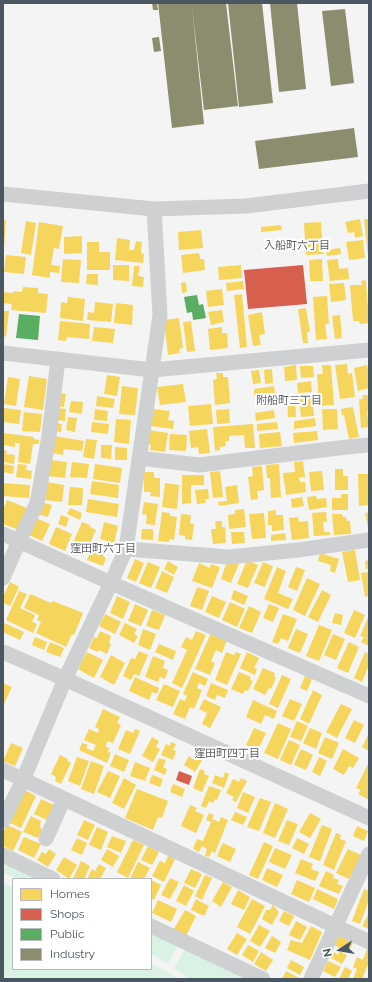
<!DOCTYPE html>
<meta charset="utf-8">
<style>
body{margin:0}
#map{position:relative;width:372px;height:982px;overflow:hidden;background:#f4f4f4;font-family:Raleway,sans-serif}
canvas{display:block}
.frame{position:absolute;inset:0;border:4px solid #4a5661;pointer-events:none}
.legend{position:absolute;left:12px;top:878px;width:140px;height:92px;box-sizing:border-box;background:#fff;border:1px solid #b7bbc0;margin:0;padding:5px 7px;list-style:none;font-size:12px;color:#4a5661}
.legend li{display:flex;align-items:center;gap:8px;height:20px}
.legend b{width:20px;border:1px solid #b7bbc0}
.north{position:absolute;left:320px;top:930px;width:40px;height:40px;-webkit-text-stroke:3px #fff;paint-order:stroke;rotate:258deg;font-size:11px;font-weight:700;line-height:16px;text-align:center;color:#4a5661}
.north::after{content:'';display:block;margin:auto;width:14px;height:18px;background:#4a5661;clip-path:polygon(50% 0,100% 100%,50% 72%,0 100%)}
</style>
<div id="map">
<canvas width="372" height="982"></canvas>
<div class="frame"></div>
<ul class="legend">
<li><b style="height:11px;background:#f6d55c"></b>Homes</li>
<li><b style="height:11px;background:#d6604d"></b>Shops</li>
<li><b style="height:11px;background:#5aae61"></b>Public</li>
<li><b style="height:11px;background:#8c8c6e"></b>Industry</li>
</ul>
<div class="north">N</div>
</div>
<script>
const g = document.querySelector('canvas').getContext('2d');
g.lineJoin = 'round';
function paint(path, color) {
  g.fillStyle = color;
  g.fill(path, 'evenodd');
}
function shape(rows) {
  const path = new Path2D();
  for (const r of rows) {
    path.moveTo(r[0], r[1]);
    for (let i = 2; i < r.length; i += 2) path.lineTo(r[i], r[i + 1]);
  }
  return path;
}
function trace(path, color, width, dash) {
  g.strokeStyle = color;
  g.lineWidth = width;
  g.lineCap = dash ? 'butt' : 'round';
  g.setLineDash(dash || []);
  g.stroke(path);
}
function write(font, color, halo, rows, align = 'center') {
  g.font = font + ' Raleway,"Noto Sans JP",sans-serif';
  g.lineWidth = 4;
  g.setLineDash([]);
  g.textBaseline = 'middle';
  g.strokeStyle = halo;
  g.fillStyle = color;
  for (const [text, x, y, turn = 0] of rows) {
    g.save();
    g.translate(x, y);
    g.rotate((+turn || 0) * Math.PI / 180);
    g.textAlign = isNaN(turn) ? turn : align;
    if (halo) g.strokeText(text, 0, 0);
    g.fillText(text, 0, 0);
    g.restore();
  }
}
paint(shape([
 [3,858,47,879,15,879,3,872],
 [3,883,13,888,13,969,151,969,151,963,174,976,178,979,3,979],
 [151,929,179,943,168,964,151,954],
 [186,947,250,979,189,979,174,968]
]), '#d9f2e3');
paint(shape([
 [360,219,363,236,355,238,354,232,348,233,345,222],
 [364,219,369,219,369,256,368,256],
 [3,220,6,220,4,247,3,247],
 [26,221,36,223,31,255,21,253],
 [39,222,63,226,59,249,54,248,51,265,60,266,59,273,50,272,50,278,32,275],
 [321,222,323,254,306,255,304,223],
 [281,225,282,230,261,232,261,227],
 [201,230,203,248,179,250,178,232],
 [82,236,82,253,64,254,64,237],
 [117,238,130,240,129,250,134,250,136,241,142,242,141,253,144,254,143,263,115,260],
 [363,240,365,258,349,260,346,242],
 [87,242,99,242,99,252,110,252,110,270,87,270],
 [340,248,341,254,327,256,326,250],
 [199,253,200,259,204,259,205,270,183,273,181,255],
 [6,255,26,257,24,274,4,272],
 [63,259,81,260,79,283,61,282],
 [322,259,323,281,310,281,309,260],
 [338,259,339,269,348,268,349,279,330,281,327,260],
 [113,265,129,265,129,281,113,280],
 [241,265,242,278,219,280,218,267],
 [134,266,140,266,138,276,144,277,143,287,132,286],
 [87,274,98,274,98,285,86,284],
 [366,280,369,323,360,324,359,321,353,321,350,285,362,285,361,281],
 [243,281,244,289,227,291,226,283],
 [186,282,187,292,182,293,181,283],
 [344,283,346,300,331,302,329,284],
 [23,287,38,288,38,293,48,294,46,313,11,310,12,304,3,303,3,292,13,293,13,291,22,292],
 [222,289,224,305,208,307,206,291],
 [242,294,247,347,240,348,234,295],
 [327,296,329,324,325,324,327,339,316,340,313,297],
 [68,297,85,299,83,321,60,318,61,302,67,303],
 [95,302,113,304,111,322,87,320,88,312,94,313],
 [116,303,133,305,132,325,114,323],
 [306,308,310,332,307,332,308,343,303,343,298,309],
 [222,310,224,322,211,325,208,312],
 [3,311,9,311,6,337,3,336],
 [262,312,265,334,259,335,261,345,253,346,248,315],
 [340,315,342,338,335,339,332,316],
 [179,318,183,348,179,349,180,353,168,355,164,320],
 [60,321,90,324,89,339,67,337,66,341,58,340],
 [191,321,195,351,187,352,183,322],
 [94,327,115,329,113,343,92,341],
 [222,327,222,333,227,333,228,348,210,350,208,329],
 [347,364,348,374,352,373,355,397,340,399,335,365],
 [296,365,297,380,285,381,284,367],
 [322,365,331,365,334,405,319,406,317,374,323,374],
 [367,365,369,373,369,388,358,391,354,368],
 [300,366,313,366,314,377,301,378],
 [272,369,273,383,265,384,264,370],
 [259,370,261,383,253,384,251,371],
 [216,373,223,373,223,377,228,377,230,403,215,405,213,380,217,379],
 [107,375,120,377,117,396,104,394],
 [29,376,47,379,43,410,24,407],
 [8,377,20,379,16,406,4,404],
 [311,381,312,392,298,393,297,383],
 [183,384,186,402,160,405,157,387],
 [122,386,138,388,135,415,119,414],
 [274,386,275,393,254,395,254,389],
 [58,393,66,394,64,407,56,406],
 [312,395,314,416,301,417,299,396],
 [362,395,369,395,369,411,367,411,368,419,369,418,369,427,361,428,359,399,363,399],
 [97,396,115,399,113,408,96,406],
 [274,397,275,406,260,407,260,399],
 [287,398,295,398,296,417,288,417],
 [71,401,83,402,82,414,69,412],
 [211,404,213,424,190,426,188,406],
 [353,407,359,437,349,439,344,415,342,415,341,409],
 [4,408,21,410,19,424,3,422],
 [56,408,66,409,65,421,55,420],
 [95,409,108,411,107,421,94,420],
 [153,409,170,411,168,420,174,421,173,429,151,426],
 [229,409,230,423,217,424,216,410],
 [322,409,337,409,338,429,323,430],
 [274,410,275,418,256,421,255,413],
 [24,412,42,414,40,432,22,431],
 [68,417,77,418,75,432,66,430],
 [315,418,316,426,294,429,294,421],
 [116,419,131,420,129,444,114,442],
 [92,422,109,424,108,434,91,432],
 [277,422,278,429,257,431,257,424],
 [55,423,62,424,61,432,54,431],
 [253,424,255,448,245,448,244,435,229,436,229,441,225,441,226,446,220,447,220,450,215,451,213,427],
 [207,429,210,453,199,454,198,447,191,448,189,431],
 [149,430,168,433,165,452,150,450,151,445,147,444],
 [317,431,318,440,294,443,293,433],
 [280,432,282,446,260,448,259,434],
 [3,433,34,437,34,439,39,440,39,444,33,444,30,464,18,462,20,443,15,443,15,447,3,445],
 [170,434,187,435,186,451,169,450],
 [54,436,84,441,82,451,64,449,63,455,52,453],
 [86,439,97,440,94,459,83,457],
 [101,445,112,445,111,459,101,458],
 [115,447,127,448,127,460,115,460],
 [3,450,7,451,6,454,15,455,14,464,3,462],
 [50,460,67,462,65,478,48,476],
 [303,461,305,477,299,478,300,482,305,482,306,492,286,495,283,473,295,472,294,462],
 [72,462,89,464,87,478,70,477],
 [4,464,14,466,13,474,3,472],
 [18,464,27,465,26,470,32,471,31,479,16,477],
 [95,464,122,468,120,483,93,479],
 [279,464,281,497,271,498,270,478,267,478,266,465],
 [262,466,264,490,257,491,258,499,251,500,248,477,253,476,252,467],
 [335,469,343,469,343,476,348,476,348,490,335,490],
 [220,471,223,497,213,498,210,472],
 [322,471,324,490,311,491,309,472],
 [144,472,154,472,154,478,160,478,160,497,150,496,151,492,144,492],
 [358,474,369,474,369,505,359,506],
 [182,475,204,475,204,485,191,485,191,503,182,504],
 [92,481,119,485,118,498,90,494],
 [47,482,64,485,62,502,45,500],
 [3,483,30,485,29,498,3,496],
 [165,483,179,485,177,509,162,507],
 [237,485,239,503,219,506,218,502,227,501,225,487],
 [70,487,83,488,82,505,68,505],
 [208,489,209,499,205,499,206,503,197,504,195,490],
 [341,494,348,494,348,510,332,510,332,498,341,498],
 [316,496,317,499,326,498,327,507,309,510,307,497],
 [302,497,304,506,292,508,291,499],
 [88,499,119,504,117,517,86,512],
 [7,500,27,508,19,530,3,524,3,510],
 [41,502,52,505,48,517,37,514],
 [144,502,158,504,155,525,146,524,147,515,142,514],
 [70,508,82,513,80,520,67,514],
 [244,509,246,527,229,529,228,515,235,514,235,510],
 [276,510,276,515,283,515,284,530,272,531,272,525,268,525,268,511],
 [162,512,170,513,170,516,177,517,174,540,169,539,169,542,158,541],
 [326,512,327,522,323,522,324,532,330,532,330,535,314,536,312,513],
 [369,512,369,528,368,528,365,513],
 [264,513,266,538,252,539,249,514],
 [181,514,191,515,190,523,194,524,192,540,185,539,185,536,179,535],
 [332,514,342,514,343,517,346,517,347,521,350,521,351,534,334,535],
 [61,515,69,518,66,527,58,524],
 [298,517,299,522,308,521,309,538,292,540,289,518],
 [36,518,50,524,42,541,29,535],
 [215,521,222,521,222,527,225,527,226,543,213,544,211,529,216,529],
 [82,522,90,525,89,526,96,530,88,548,81,545,77,555,69,552],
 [104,522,118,526,114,543,100,539],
 [56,527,72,534,65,551,49,544],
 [142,529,153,529,153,540,141,539],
 [231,532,244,532,245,543,232,544],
 [285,533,286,540,271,541,271,535],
 [95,541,107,547,103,557,106,558,103,566,87,560],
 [355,550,360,580,348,582,342,552],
 [320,553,339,559,335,573,330,571,331,565,318,561],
 [135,559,144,563,136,582,127,578],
 [247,560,258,565,248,588,237,584],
 [369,560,369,569,366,569,365,561],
 [168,561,178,567,174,575,164,569],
 [240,561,231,583,221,579,226,564],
 [148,562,160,567,151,588,139,583],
 [263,562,273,566,265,587,254,583],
 [199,563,210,568,211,564,220,567,212,588,192,581],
 [277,567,286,571,278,593,293,599,288,609,264,599],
 [296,567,305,570,297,591,288,587],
 [162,571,174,577,167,593,155,588],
 [369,572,369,596,365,597,361,573],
 [307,578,320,584,305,616,293,610],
 [10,582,19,587,10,606,3,603,3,597],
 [197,587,209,591,202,610,190,606],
 [234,590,248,596,244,605,231,599],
 [322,590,331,595,318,622,308,617],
 [19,591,27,594,20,608,35,615,32,622,37,624,33,633,6,620],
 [30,594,51,603,53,601,83,613,74,635,72,634,66,647,36,633,41,622,37,620,39,615,24,608],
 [117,596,130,602,123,619,110,613],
 [212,596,226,602,219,618,205,612],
 [230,602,245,609,237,627,222,620],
 [135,604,148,610,141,626,128,621],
 [269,604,279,608,273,622,263,618],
 [249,606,261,612,252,633,239,628],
 [152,610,165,615,159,630,146,626],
 [354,610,365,615,355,638,344,633],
 [335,613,343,615,341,625,332,623],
 [105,614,121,622,115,634,99,626],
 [283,614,297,619,288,641,281,638,278,644,272,642],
 [369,615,369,646,361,642,364,637,360,636],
 [4,623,24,632,20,640,3,632,3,626],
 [125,623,137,629,134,634,138,636,134,643,119,635],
 [319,625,332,630,319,661,306,656],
 [143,629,156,634,150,650,138,645],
 [296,629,308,634,300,653,288,648],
 [100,631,111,636,109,643,111,644,107,654,99,650,98,652,89,648,94,637,97,638],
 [196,631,206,635,182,688,172,683,187,650,181,647,186,637,192,640],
 [211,633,227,640,222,653,216,650,211,661,215,663,210,675,195,669],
 [333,634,345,639,336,660,324,655],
 [35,637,47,642,44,650,32,645],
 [50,642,64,648,60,657,46,652],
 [349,642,359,647,348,673,337,668],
 [159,644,176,651,173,660,155,652],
 [139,651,148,655,139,676,134,674,131,680,123,676,131,658,135,659],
 [87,652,103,660,94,678,78,669],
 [226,652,234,655,236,652,241,654,227,685,215,680],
 [247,652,259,658,254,668,257,669,255,675,240,668],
 [365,652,369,654,369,665,362,682,354,678],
 [111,655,125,663,114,685,100,677],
 [153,656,165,661,163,668,168,670,165,679,160,677,158,682,145,677],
 [263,668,275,673,274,677,276,678,271,689,269,688,265,695,253,689],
 [193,672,208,679,205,686,199,683,197,688,202,690,194,709,190,707,185,719,173,714,180,699,185,701,187,696,183,694],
 [239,672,251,677,250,680,253,681,248,691,245,690,243,694,231,689],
 [282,675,291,679,278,708,269,704],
 [305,676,312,679,307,691,300,688],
 [135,677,159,688,157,694,152,692,149,700,129,691],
 [3,683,12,687,3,706],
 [211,683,228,690,225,698,217,695,215,700,206,696],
 [164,684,180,691,173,707,156,700],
 [313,690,322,695,309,724,300,719],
 [204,699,221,707,210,728,202,724,207,713,199,709],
 [290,699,302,704,294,721,282,716],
 [253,700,277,711,274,719,265,715,261,724,246,717],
 [341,704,352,709,337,738,326,732],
 [103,709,120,717,117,723,121,725,113,743,108,741,105,746,109,748,108,752,111,753,107,763,79,750,82,743,88,745,86,748,93,751,96,745,84,740,89,729,98,733,99,729,95,727],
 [354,720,364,725,355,743,345,738],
 [297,721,308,726,301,741,290,737],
 [278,723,291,729,278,759,264,753],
 [254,728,266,733,258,750,246,745],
 [310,728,322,733,316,749,303,743],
 [135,729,140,731,130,754,118,749,126,730,133,733],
 [369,733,369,751,362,747],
 [152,737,159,741,156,747,160,749,153,762,142,756],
 [325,737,339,743,332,759,318,753],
 [289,740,300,745,291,765,280,760],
 [171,742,176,744,173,750,176,751,173,760,161,755,166,744,170,746],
 [11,743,23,748,15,766,3,761],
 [301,749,313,755,306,770,294,765],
 [343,749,359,758,353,768,349,766,344,775,333,769],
 [196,753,204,757,195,772,184,765,189,756,193,759],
 [115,754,129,760,124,772,110,766],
 [60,755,68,759,67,761,71,763,61,784,55,781,56,777,51,774],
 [77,757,89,761,80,786,68,781],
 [319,757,327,761,320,776,312,772],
 [159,758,166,760,163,767,167,769,165,775,154,770],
 [91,761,104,766,94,794,81,789],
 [135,762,150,768,145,781,130,776],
 [369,762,369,800,358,794,361,790,356,788],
 [200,769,205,771,204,774,209,776,202,792,193,788],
 [108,771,120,776,110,798,97,792],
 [225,772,229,774,224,788,212,783,215,775,223,778],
 [152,775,163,779,160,787,149,783],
 [124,778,136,785,124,809,112,803],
 [241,778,247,781,236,802,232,800,234,797,226,793,233,779,239,782],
 [173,784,185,789,182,797,170,792],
 [209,786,221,790,217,800,215,799,213,803,209,801,206,808,201,806],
 [137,789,168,801,162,818,158,817,153,830,125,818],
 [25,790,36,796,21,828,10,823],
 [243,792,255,797,248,813,237,808],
 [260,798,271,802,259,831,247,827],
 [41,799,54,805,47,820,34,814],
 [275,803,288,809,275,838,263,833],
 [190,805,197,808,195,811,204,815,196,833,181,826],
 [235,812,247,817,243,825,231,820],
 [209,813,214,815,212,819,219,822,221,817,228,820,215,853,212,851,209,857,205,856,207,849,202,846,199,852,193,849,197,839,203,841,211,822,206,820],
 [310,813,321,819,310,838,299,832],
 [31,816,41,821,40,826,42,830,38,838,23,832],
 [84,820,95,825,88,840,77,835],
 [287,820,298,824,289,845,278,841],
 [7,825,22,832,13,851,3,846,3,833],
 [322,825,332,829,320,861,309,857],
 [357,826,368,831,364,841,353,836],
 [97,827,108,832,101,850,89,845],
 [336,833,341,835,340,839,346,841,334,870,323,865],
 [112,836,126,841,121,853,107,847],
 [24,837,41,844,34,858,18,850],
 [77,838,87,843,82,855,71,850],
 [297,838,309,844,304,854,292,848],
 [133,840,144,845,128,878,117,872],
 [264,842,273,846,258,879,249,875],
 [223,843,236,849,230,862,217,856],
 [148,846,159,852,152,865,141,860],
 [275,848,292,855,285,869,269,862],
 [49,849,56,854,48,867,37,860,42,852,46,854],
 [107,849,119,856,113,867,101,860],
 [348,849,361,855,349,879,336,873],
 [168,856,175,859,164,882,152,876,160,861,165,863],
 [64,857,77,865,69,879,56,870],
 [301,859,313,864,311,869,319,872,315,881,295,873],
 [81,861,90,866,84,879,73,879],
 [138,862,150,868,144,879,130,879],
 [99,864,106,868,100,879,87,879,92,869,95,871],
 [267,868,283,875,277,887,262,880],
 [191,869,202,874,195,888,184,883],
 [326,871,334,875,333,878,339,880,337,884,343,886,339,894,319,886],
 [205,875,212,878,202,900,195,896],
 [170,878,179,882,170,899,161,895],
 [151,880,161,885,154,900,151,898],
 [297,880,315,888,309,902,291,894],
 [223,882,232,887,221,907,212,901],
 [184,885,194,891,186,906,176,901],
 [317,889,338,899,334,909,313,899],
 [364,889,369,891,369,900,360,924,352,921],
 [238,890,250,897,244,910,231,904],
 [196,899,209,906,204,916,191,910],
 [252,899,265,906,250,934,237,927],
 [158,900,177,909,171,922,152,913],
 [273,905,279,912,272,925,262,919,266,910,270,910],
 [185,910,196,916,186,936,174,929],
 [284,911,294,916,289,926,279,921],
 [369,913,369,929,362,926],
 [296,921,307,927,300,940,289,935],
 [259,925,270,931,260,947,250,941],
 [311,926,322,932,310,960,287,950,291,940,302,943],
 [237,933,247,939,237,955,227,949],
 [272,936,281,942,275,953,265,948],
 [339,936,353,943,348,952,334,945],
 [248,945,259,951,253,962,242,955],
 [367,949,369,949,369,962,362,979,353,979,357,969,353,967,357,957,363,960],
 [340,951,347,955,342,964,331,958,334,952,338,955],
 [261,952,273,960,266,971,254,964],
 [291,960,304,967,300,975,287,968],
 [328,961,341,967,335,977,323,971],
 [345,967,352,971,348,979,339,979],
 [286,971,301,979,282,979]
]), '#f6d55c');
paint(shape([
 [303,265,307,304,248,309,244,270],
 [179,771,192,776,189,785,176,780]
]), '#d6604d');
paint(shape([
 [197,295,199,305,203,304,206,318,193,320,192,312,187,313,184,297],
 [19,314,40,316,38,340,16,338]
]), '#5aae61');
paint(shape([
 [152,3,157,3,158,10,153,10],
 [158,3,226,3,238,106,204,110,192,7,204,124,172,128],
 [228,3,262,3,273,103,239,107],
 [270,3,297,3,306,89,279,92],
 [345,9,354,83,331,86,322,11],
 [159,37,161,51,154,52,152,38],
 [354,128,358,157,259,169,255,141]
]), '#8c8c6e');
trace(shape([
 [3,194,154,209,246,206,369,191],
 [3,353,152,370,369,350],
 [139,458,199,465,347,447,369,445],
 [3,534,111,583,369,696],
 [126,549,229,557,298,550,369,540],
 [3,578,19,541,37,503,49,436,58,359],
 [3,652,65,679,369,818],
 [3,770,369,942],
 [3,821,23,780,65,679,111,583,126,549,160,315,154,209],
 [46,839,64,799],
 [3,855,53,879],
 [151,926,263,979],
 [311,979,369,854]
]), '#ced0d2', 15);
write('11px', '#5f6368', '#fff', [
 ["入船町六丁目",297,246],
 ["附船町三丁目",289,401],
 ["窪田町六丁目",103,549],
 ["窪田町四丁目",227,754]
]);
</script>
